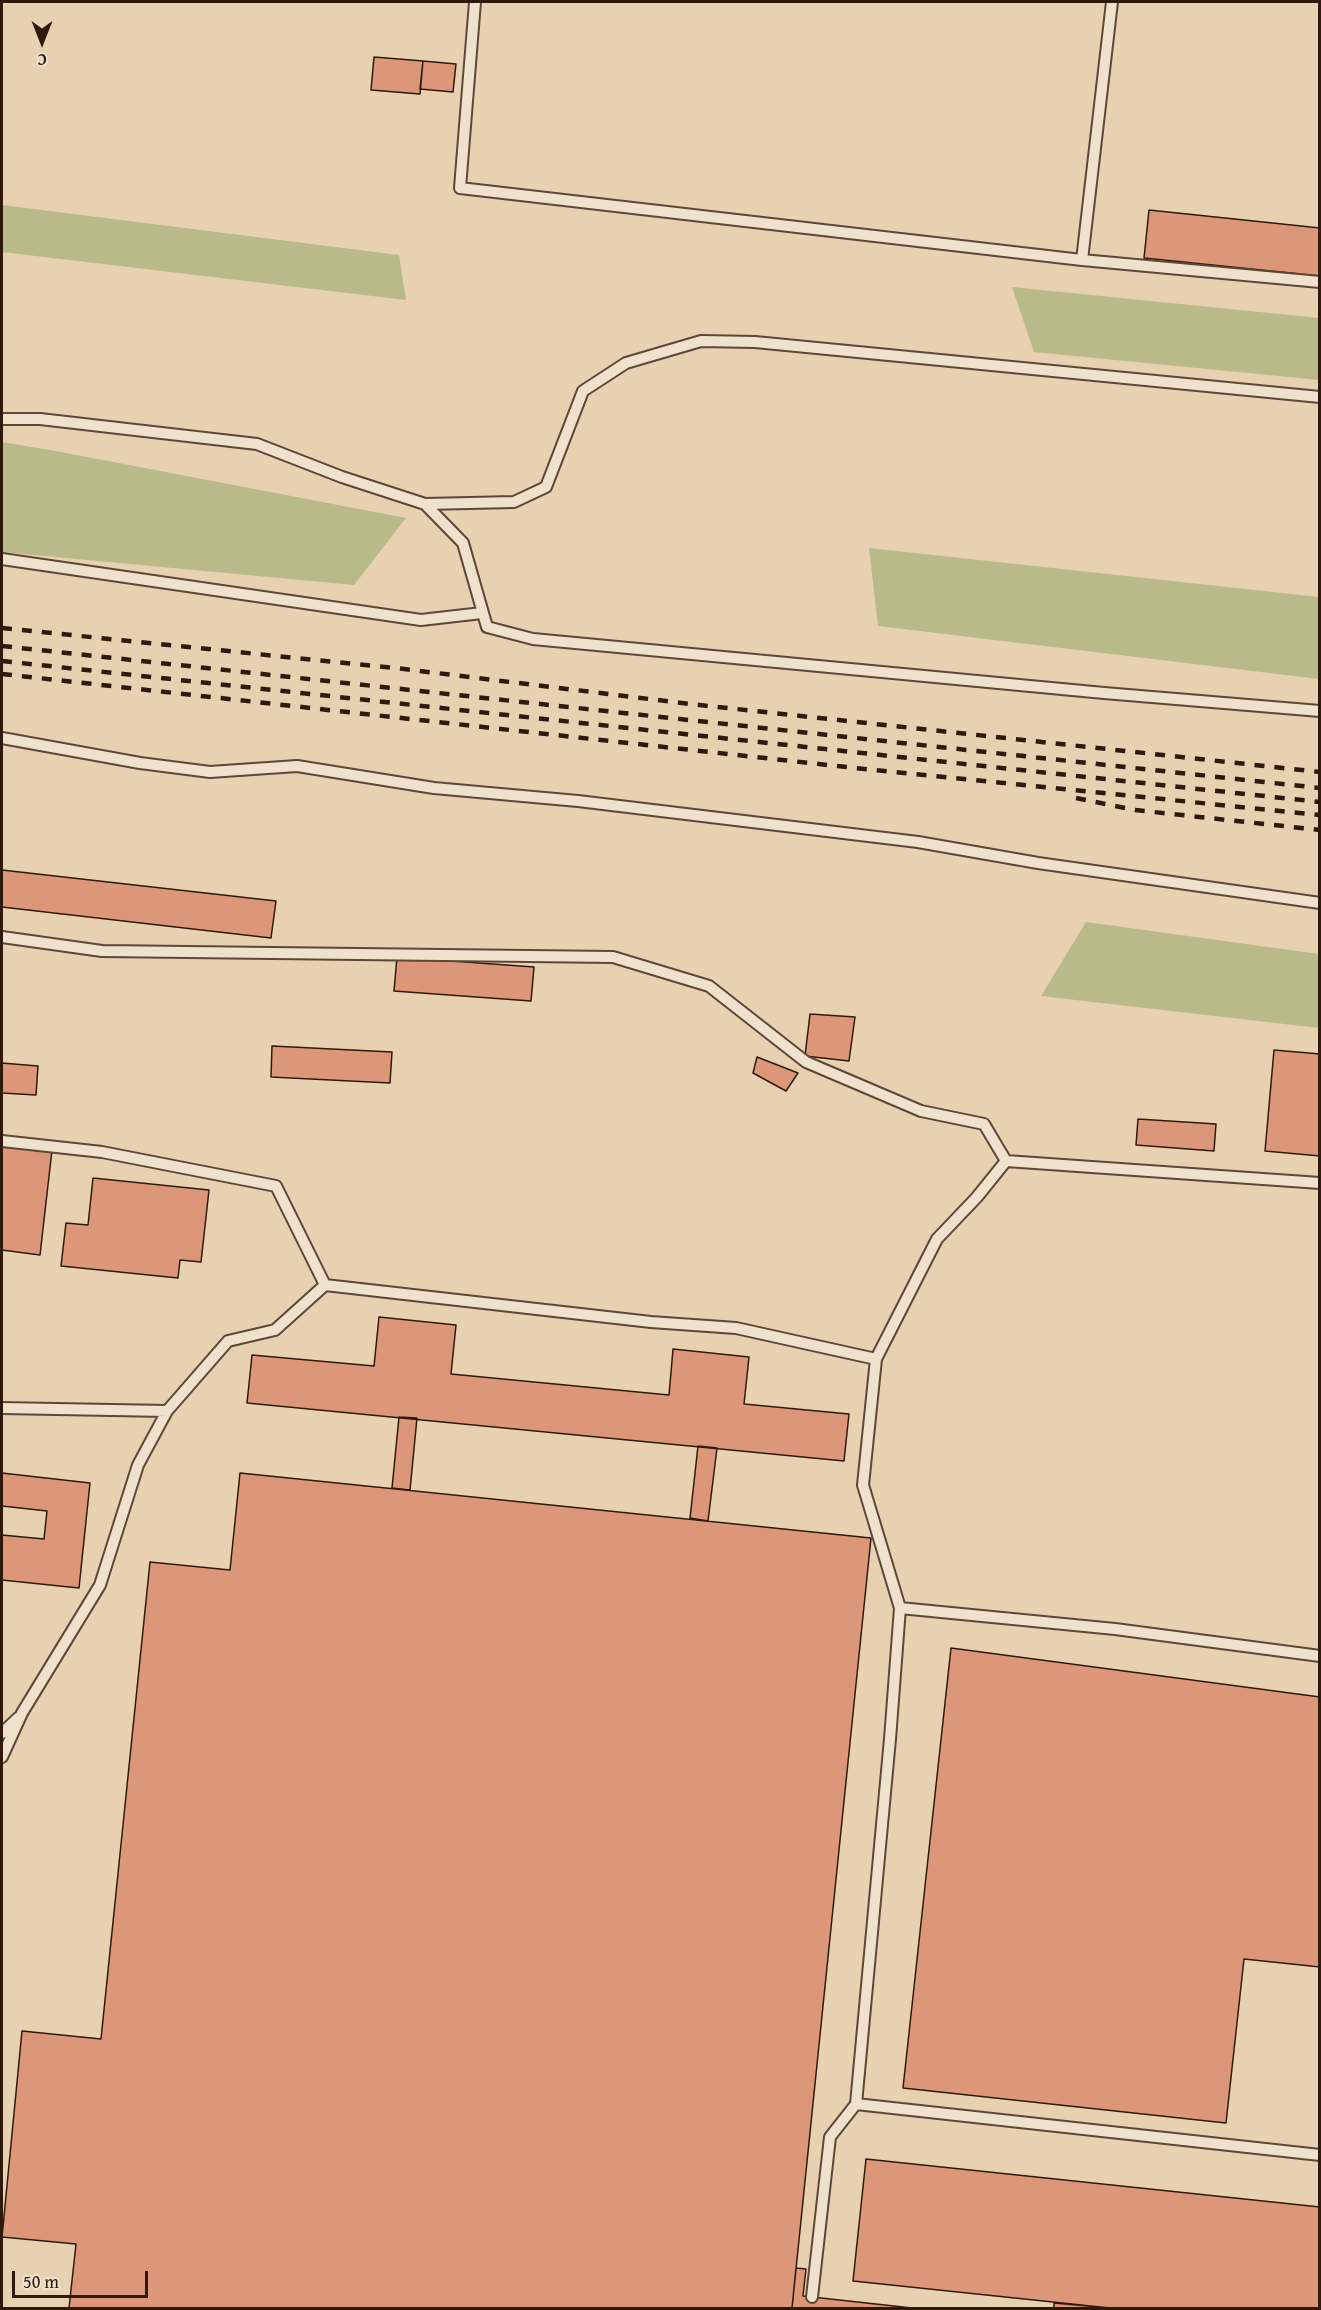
<!DOCTYPE html>
<meta charset="utf-8">
<style>
body{margin:0}
#map{position:relative;width:1321px;height:2310px;overflow:hidden;background:#e7d1b0;font-family:"Gentium Book Plus",serif}
canvas{display:block}
.frame{position:absolute;inset:0;border:3px solid #2f190d;pointer-events:none}
.north{position:absolute;left:12px;top:12px;width:60px;height:60px;-webkit-text-stroke:4px #efe1cc;paint-order:stroke;rotate:180deg;font-size:16px;font-weight:700;line-height:24px;text-align:center;color:#2f190d}
.north::after{content:'';display:block;margin:auto;width:21px;height:27px;background:#2f190d;clip-path:polygon(50% 0,100% 100%,50% 72%,0 100%)}
.scale{position:absolute;left:12px;top:2271px;width:136px;height:27px;box-sizing:border-box;border:3px solid #2f190d;border-top:0;padding-left:8px;font-size:18px;line-height:21px;white-space:nowrap;color:#2f190d;-webkit-text-stroke:4px #efe1cc;paint-order:stroke}
</style>
<div id="map">
<canvas width="1321" height="2310"></canvas>
<div class="frame"></div>
<div class="north">С</div>
<div class="scale">50 m</div>
</div>
<script>
const g = document.querySelector('canvas').getContext('2d');
g.lineJoin = 'round';
function paint(path, color) {
  g.fillStyle = color;
  g.fill(path, 'evenodd');
}
function shape(rows) {
  const path = new Path2D();
  for (const r of rows) {
    path.moveTo(r[0], r[1]);
    for (let i = 2; i < r.length; i += 2) path.lineTo(r[i], r[i + 1]);
  }
  return path;
}
function trace(path, color, width, dash) {
  g.strokeStyle = color;
  g.lineWidth = width;
  g.lineCap = dash ? 'butt' : 'round';
  g.setLineDash(dash || []);
  g.stroke(path);
}
paint(shape([
 [2,205,399,255,406,300,2,252],
 [1012,287,1319,318,1319,380,1034,352],
 [2,442,61,452,406,518,354,585,2,552],
 [869,548,1319,597,1319,679,878,626],
 [1086,922,1319,954,1319,1028,1041,996]
]), '#b9ba89');
const building = shape([
 [374,57,423,61,420,94,371,90,374,57],
 [423,61,456,64,453,92,420,89,423,61],
 [1149,210,1320,228,1320,276,1144,258,1149,210],
 [2,870,276,901,271,938,2,907,2,870],
 [397,957,534,967,531,1001,394,991,397,957],
 [810,1014,855,1017,849,1061,805,1056,810,1014],
 [272,1046,392,1052,390,1083,271,1077,272,1046],
 [1274,1050,1320,1054,1320,1156,1265,1151,1274,1050],
 [757,1057,798,1073,786,1091,753,1073,757,1057],
 [2,1063,38,1066,36,1095,2,1093,2,1063],
 [1138,1119,1216,1124,1214,1151,1136,1145,1138,1119],
 [2,1144,52,1150,40,1255,2,1250,2,1144],
 [93,1178,209,1190,201,1262,180,1260,178,1278,61,1266,66,1223,88,1225,93,1178],
 [379,1317,456,1325,451,1374,669,1395,673,1349,749,1357,744,1404,849,1414,844,1461,247,1403,252,1355,374,1366,379,1317],
 [399,1417,417,1418,410,1490,392,1488,399,1417],
 [698,1446,717,1448,708,1521,690,1518,698,1446],
 [2,1473,90,1483,79,1588,2,1580,2,1535,44,1539,47,1511,2,1506,2,1473],
 [240,1473,871,1538,792,2308,69,2308,76,2244,2,2237,22,2031,101,2039,150,1562,230,1570,240,1473],
 [951,1648,1320,1697,1320,1967,1244,1959,1226,2123,903,2088,951,1648],
 [866,2159,1320,2207,1320,2308,1110,2308,853,2281,866,2159],
 [796,2268,806,2269,803,2296,912,2308,792,2308,796,2268],
 [1054,2303,1110,2308,1054,2308,1054,2303]
]);
paint(building, '#dc9778');
trace(building, '#2f190d', 1.5);
const service = shape([
 [475,2,460,188,1082,260,1112,2],
 [1082,260,1320,282],
 [2,419,40,419,257,444,342,477,425,504,463,543,487,627,533,639,1104,693,1320,711],
 [425,504,514,502,546,487,583,391,626,363,701,341,755,342,1320,397],
 [2,559,421,620,482,613],
 [2,738,140,763,210,772,297,766,434,788,578,801,918,842,1038,863,1320,903],
 [2,937,102,951,613,957,709,986,806,1062,921,1111,984,1124,1006,1161],
 [2,1141,102,1152,276,1186,325,1285,651,1322,736,1328,876,1359],
 [1320,1183,1006,1161,977,1197,937,1239,876,1359,863,1485,900,1608,890,1739,856,2104,1320,2155],
 [2,1408,167,1411,138,1465,100,1585,22,1713,2,1757],
 [167,1411,228,1341,275,1330,325,1285],
 [900,1608,1115,1629,1320,1656],
 [2,1733,18,1718],
 [812,2297,830,2137,856,2104]
]);
trace(service, '#5d4736', 14);
trace(service, '#efe1cc', 10);
trace(shape([
 [2,628,404,669,690,704,1320,772],
 [2,646,1320,788],
 [2,661,1320,802],
 [2,674,855,768,1320,815],
 [1076,798,1135,810,1320,830]
]), '#2f190d', 4.5, [10, 10]);
</script>
